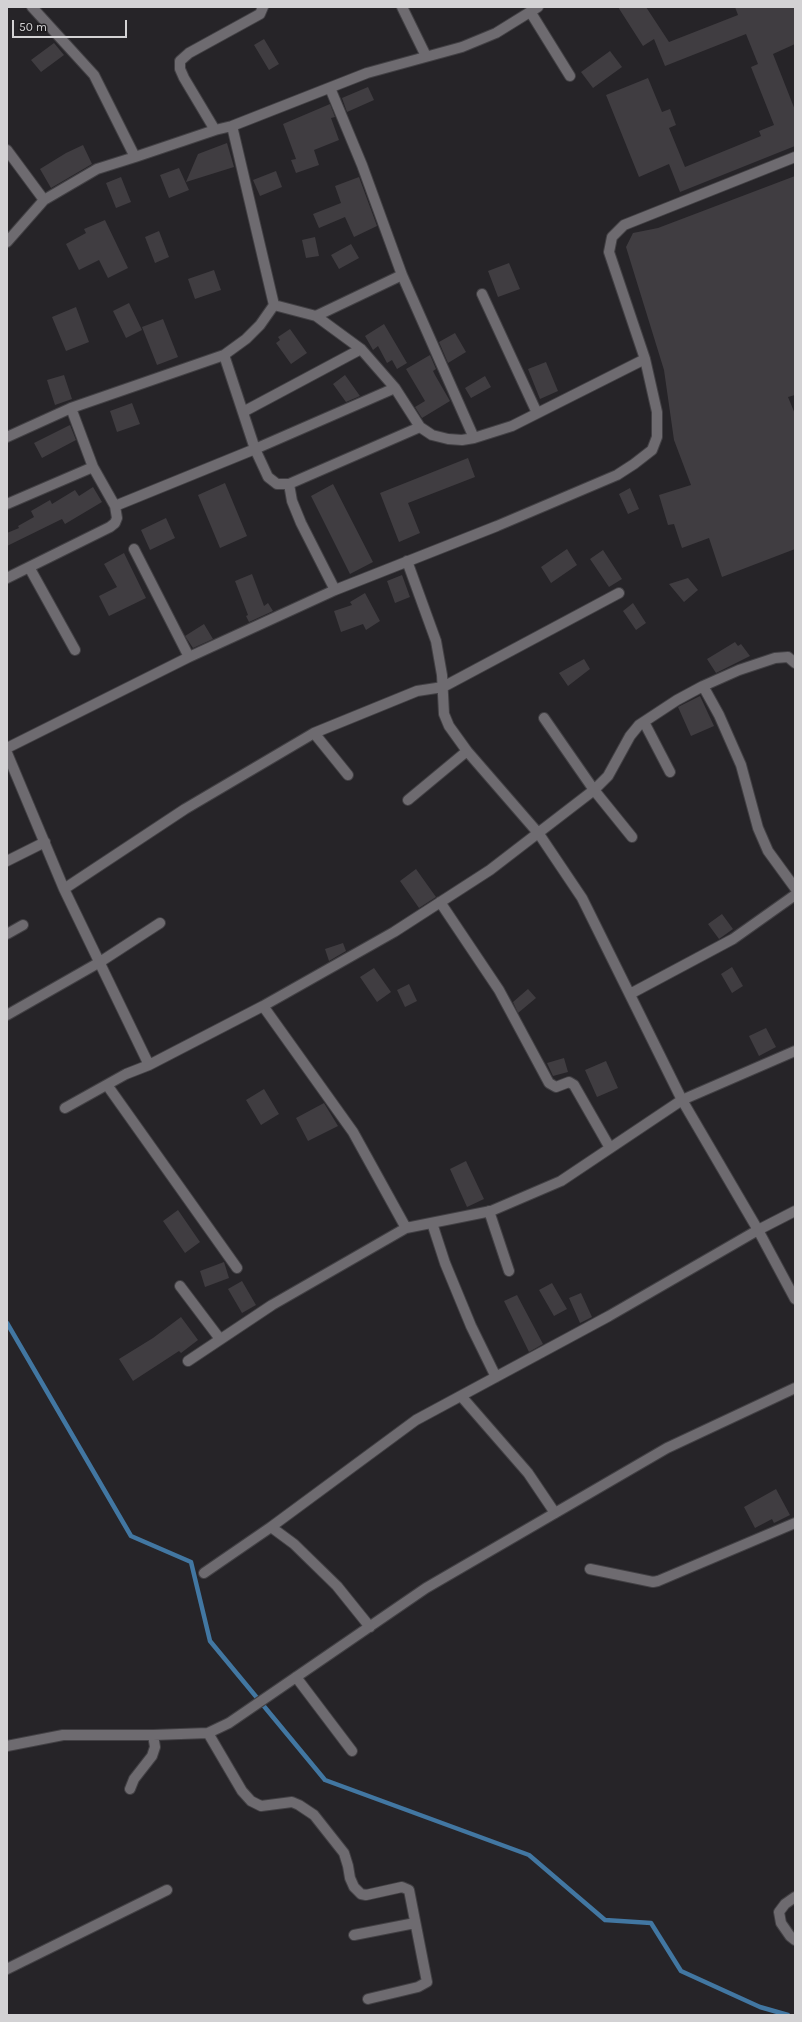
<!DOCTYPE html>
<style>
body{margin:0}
#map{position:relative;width:802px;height:2022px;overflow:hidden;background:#262428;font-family:Karla,sans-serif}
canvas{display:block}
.frame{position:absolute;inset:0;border:8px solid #d3d2d4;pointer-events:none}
.scale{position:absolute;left:12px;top:20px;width:115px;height:18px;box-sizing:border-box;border:2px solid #d3d2d4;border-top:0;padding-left:5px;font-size:12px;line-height:14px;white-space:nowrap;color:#d3d2d4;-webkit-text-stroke:3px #1d1b1e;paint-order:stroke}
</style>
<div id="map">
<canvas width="802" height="2022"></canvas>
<div class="frame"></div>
<div class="scale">50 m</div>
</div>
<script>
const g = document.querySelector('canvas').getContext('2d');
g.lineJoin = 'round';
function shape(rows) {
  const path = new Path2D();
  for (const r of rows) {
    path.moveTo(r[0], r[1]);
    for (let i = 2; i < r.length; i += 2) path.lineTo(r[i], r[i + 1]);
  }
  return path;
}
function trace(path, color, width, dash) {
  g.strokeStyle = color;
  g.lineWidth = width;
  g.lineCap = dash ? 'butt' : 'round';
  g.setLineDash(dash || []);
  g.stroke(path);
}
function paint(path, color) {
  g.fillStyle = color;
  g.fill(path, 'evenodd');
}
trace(shape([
 [7,1323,131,1536,191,1562,210,1641,325,1780,529,1855,605,1920,651,1923,681,1971,760,2007,788,2015]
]), '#4277a2', 4.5);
paint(shape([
 [618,7,646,7,669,42,738,15,735,7,795,7,795,44,773,54,795,110,795,146,680,192,669,164,639,177,606,95,648,78,662,112,670,109,676,125,669,128,685,167,761,136,759,131,774,125,751,67,758,64,746,34,665,66,654,39,643,46],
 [264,39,279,64,269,70,254,45],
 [54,43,64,55,41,72,31,60],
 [610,51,622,67,593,88,581,72],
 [368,87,374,100,347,112,342,98],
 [330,104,335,117,331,118,339,140,314,150,319,165,296,173,291,160,296,159,283,124],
 [227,143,234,167,186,182,198,154],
 [83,145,92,164,51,188,40,169,66,153],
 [179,168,189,190,169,198,160,175],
 [276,171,282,187,260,196,253,180],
 [795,176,795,395,788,397,795,414,795,549,722,577,709,538,682,548,674,524,668,525,659,495,691,485,674,440,664,370,626,247,633,233,658,228],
 [121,177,131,202,116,208,106,183],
 [359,177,377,226,354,237,345,217,319,228,313,214,341,203,335,186],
 [105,220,128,268,108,278,99,260,79,270,66,244,86,233,84,229],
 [159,231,169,257,155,263,145,237],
 [315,237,319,256,306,258,302,240],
 [351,244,359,258,339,269,331,255],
 [509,263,520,289,498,297,488,271],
 [214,270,221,290,195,299,188,279],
 [129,303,142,330,126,338,113,311],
 [76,307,89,342,66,351,52,317],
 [163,319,178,357,157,365,142,327],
 [384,324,407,363,397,369,392,360,387,363,378,346,373,350,365,336],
 [290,329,307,353,291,364,276,343,280,340,278,337],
 [455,333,466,352,448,363,439,342],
 [430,355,436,369,433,371,435,375,450,401,422,418,415,407,425,401,406,369],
 [546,362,558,391,540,399,528,369],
 [64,375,72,399,55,405,47,380],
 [345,375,360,396,346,402,333,384],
 [485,376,491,387,471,398,465,388],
 [132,403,140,424,117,432,110,411],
 [70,425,76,440,42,458,34,443],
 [468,458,475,477,408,503,420,533,399,542,380,493],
 [225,483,247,536,220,548,198,495],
 [333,484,373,562,350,574,311,496],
 [93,487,102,502,65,524,62,519,7,546,7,533,19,528,18,526,34,517,31,511,50,500,52,504,75,490,79,496],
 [630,488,639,509,628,514,619,494],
 [166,518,175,538,150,550,141,530],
 [567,549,577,565,551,583,541,567],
 [603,550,622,579,609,587,590,559],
 [124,553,146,598,109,616,99,596,117,587,104,564],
 [252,574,264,606,268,603,273,611,249,622,246,616,248,615,235,581],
 [402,575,410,597,395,603,387,581],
 [688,578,698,590,684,602,669,584],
 [365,593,380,621,366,630,363,624,341,632,334,611,352,605,350,602],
 [633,603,646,623,636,630,623,611],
 [204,624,213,639,193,648,185,636],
 [735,642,738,646,741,644,750,656,716,673,707,659],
 [584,659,590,669,568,686,559,673],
 [700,696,714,726,691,736,678,707],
 [416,869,436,897,419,908,400,881],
 [722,914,733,929,719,939,708,924],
 [343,943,346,951,329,961,325,949],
 [732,967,743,986,732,993,721,974],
 [374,968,391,992,377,1002,360,977],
 [409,984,417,1001,405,1007,397,990],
 [528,989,536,998,518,1013,513,1002],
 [766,1028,776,1047,759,1056,749,1036],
 [564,1058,568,1072,553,1076,547,1063],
 [606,1061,618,1088,597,1097,585,1070],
 [264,1089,279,1114,261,1125,246,1100],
 [324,1103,338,1126,308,1141,296,1118],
 [466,1161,484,1199,467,1207,450,1169],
 [178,1210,200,1242,185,1253,163,1221],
 [224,1262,229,1278,205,1287,200,1271],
 [242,1281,256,1305,242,1313,228,1289],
 [552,1283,567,1309,554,1316,539,1290],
 [581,1293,592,1317,580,1323,569,1298],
 [517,1295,543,1344,529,1352,504,1301],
 [181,1317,198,1340,181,1353,179,1351,133,1381,119,1359,153,1338],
 [776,1489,790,1515,774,1523,772,1519,755,1528,744,1507]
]), '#403d41');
const minor = shape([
 [402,7,426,56],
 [531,13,570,76],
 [330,88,362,165,402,275,474,438],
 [232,126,367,73,462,47,496,33,538,7],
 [215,130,184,78,180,69,180,61,189,53,260,14,263,7],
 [7,150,44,200],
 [7,242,44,200,97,169,135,157],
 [482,294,537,413],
 [274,305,316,316,361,349,395,388,420,427,432,435,448,439,462,440,474,438,512,426,645,359],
 [316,316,402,275],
 [224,355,255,449,268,477,277,484,289,484,420,427],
 [243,412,361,349],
 [7,437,71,408,224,355,246,339,260,325,274,305,232,126,215,130,135,157,94,75,32,7],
 [289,484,292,501,301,523,335,590],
 [7,504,93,467],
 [115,506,255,449,395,388],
 [134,549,189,657],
 [407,561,436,641,442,675,444,714,449,726,467,751,539,834,582,898,682,1100,758,1230,795,1299],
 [29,567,75,650],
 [7,578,110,527,115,523,117,518,115,506,93,467,71,408],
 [703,686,719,715,741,765,758,828,768,851,795,888],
 [544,718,594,790,632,837],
 [644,722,670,772],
 [314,733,348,775],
 [7,748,189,657,335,590,497,526,617,475,634,464,652,450,657,437,657,412,645,359,609,252,612,237,624,225,795,157],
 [7,753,64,889,149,1065,263,1006,394,932,490,870,594,790,608,776,630,736,639,725,677,700,703,686,739,670,775,658,788,657,795,663],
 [408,800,467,751],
 [7,861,45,842],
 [64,889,185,809,314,733,417,691,443,687,619,593],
 [440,902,499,990,549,1083,556,1087,569,1082,574,1085,610,1148],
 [7,934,23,925],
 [630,994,733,939,795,895],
 [263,1006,353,1132,406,1228],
 [7,1015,100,962,160,923],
 [107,1085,237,1268],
 [65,1108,126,1074,149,1065],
 [489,1211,509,1271],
 [432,1223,445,1263,471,1326,496,1377],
 [180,1286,220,1339],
 [188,1361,272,1305,406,1228,491,1211,561,1181,682,1100,795,1051],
 [461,1396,528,1473,555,1513],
 [590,1569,653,1582,658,1581,795,1523],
 [204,1573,271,1527],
 [370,1627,337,1586,294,1544,271,1527,416,1420,609,1316,758,1230,795,1211],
 [296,1677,352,1751],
 [208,1733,242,1791,251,1801,261,1806,292,1802,299,1805,314,1815,344,1853,348,1866,350,1878,354,1887,361,1894,366,1895,402,1887,409,1890,427,1982,418,1987,368,1999],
 [7,1746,63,1735,153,1735,208,1733,229,1723,426,1588,667,1448,795,1388],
 [130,1789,134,1779,152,1756,155,1747,153,1735],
 [795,1897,785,1904,779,1912,781,1923,790,1936,795,1940],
 [354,1935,415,1923],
 [7,1969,167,1890]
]);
trace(minor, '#424044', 12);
trace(minor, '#6e6b70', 10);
</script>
